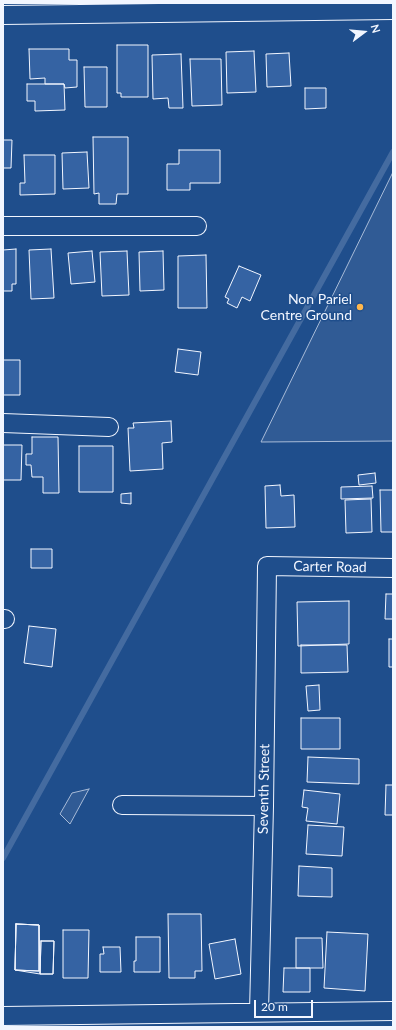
<!DOCTYPE html>
<style>
body{margin:0}
#map{position:relative;width:396px;height:1030px;overflow:hidden;background:#1f4e8c;font-family:Lato,sans-serif}
canvas{display:block}
.frame{position:absolute;inset:0;border:4px solid #f2f6ff;pointer-events:none}
.north{position:absolute;left:344px;top:12px;width:40px;height:40px;-webkit-text-stroke:3px #1f4e8c;paint-order:stroke;rotate:74deg;font-size:11px;font-weight:700;line-height:16px;text-align:center;color:#f2f6ff}
.north::after{content:'';display:block;margin:auto;width:14px;height:18px;background:#f2f6ff;clip-path:polygon(50% 0,100% 100%,50% 72%,0 100%)}
.scale{position:absolute;left:254px;top:1000px;width:59px;height:18px;box-sizing:border-box;border:2px solid #f2f6ff;border-top:0;padding-left:5px;font-size:12px;line-height:14px;white-space:nowrap;color:#f2f6ff;-webkit-text-stroke:3px #1f4e8c;paint-order:stroke}
</style>
<div id="map">
<canvas width="396" height="1030"></canvas>
<div class="frame"></div>
<div class="north">N</div>
<div class="scale">20 m</div>
</div>
<script>
const g = document.querySelector('canvas').getContext('2d');
g.lineJoin = 'round';
function paint(path, color) {
  g.fillStyle = color;
  g.fill(path, 'evenodd');
}
function shape(rows) {
  const path = new Path2D();
  for (const r of rows) {
    path.moveTo(r[0], r[1]);
    for (let i = 2; i < r.length; i += 2) path.lineTo(r[i], r[i + 1]);
  }
  return path;
}
function trace(path, color, width, dash) {
  g.strokeStyle = color;
  g.lineWidth = width;
  g.lineCap = dash ? 'butt' : 'round';
  g.setLineDash(dash || []);
  g.stroke(path);
}
function write(font, color, halo, rows, align = 'center') {
  g.font = font + ' Lato,sans-serif';
  g.lineWidth = 3;
  g.setLineDash([]);
  g.textBaseline = 'middle';
  g.strokeStyle = halo;
  g.fillStyle = color;
  for (const [text, x, y, turn = 0] of rows) {
    g.save();
    g.translate(x, y);
    g.rotate((+turn || 0) * Math.PI / 180);
    g.textAlign = isNaN(turn) ? turn : align;
    if (halo) g.strokeText(text, 0, 0);
    g.fillText(text, 0, 0);
    g.restore();
  }
}
const green = shape([
 [393,172,393,441,261,442,393,172],
 [89,789,70,824,60,814,72,793,89,789]
]);
paint(green, '#305b95');
trace(green, '#a8bbd7', 1);
trace(shape([
 [3,858,393,152]
]), '#446ba0', 6);
const building = shape([
 [117,45,148,45,148,97,121,97,121,93,117,93,117,45],
 [29,49,69,49,69,60,77,60,77,87,65,88,64,84,45,84,45,78,30,79,29,49],
 [254,51,256,92,227,93,226,52,254,51],
 [289,53,291,86,267,87,266,54,289,53],
 [181,54,183,108,169,108,168,98,153,99,152,55,181,54],
 [190,59,221,59,222,105,192,106,190,59],
 [84,67,107,67,107,107,85,107,84,67],
 [27,84,64,84,65,110,35,111,35,101,27,101,27,84],
 [305,88,326,88,326,108,305,109,305,88],
 [93,137,128,137,128,194,117,194,116,204,99,204,99,193,94,194,93,137],
 [3,140,12,140,11,168,3,168,3,140],
 [179,150,220,150,220,183,190,183,190,190,167,190,167,164,179,164,179,150],
 [87,152,89,188,63,189,62,153,87,152],
 [24,155,55,155,55,194,20,195,20,183,25,183,24,155],
 [16,249,16,284,12,284,12,291,3,291,3,250,16,249],
 [51,249,54,298,31,299,29,250,51,249],
 [92,251,95,282,71,284,68,253,92,251],
 [127,251,129,295,102,296,100,252,127,251],
 [163,251,164,290,140,291,139,252,163,251],
 [206,255,207,308,178,308,178,256,206,255],
 [239,266,261,275,250,301,242,297,237,308,227,303,229,299,225,297,239,266],
 [178,349,201,352,198,375,175,372,178,349],
 [3,360,20,360,20,395,3,395,3,360],
 [171,421,172,442,162,443,163,469,130,471,128,428,134,428,133,423,171,421],
 [32,437,58,437,59,493,43,493,43,477,32,477,31,465,26,465,26,454,32,454,32,437],
 [3,445,22,445,21,480,3,480,3,445],
 [79,446,113,446,113,492,79,492,79,446],
 [375,473,376,483,359,485,358,475,375,473],
 [280,485,281,496,294,495,295,527,266,528,265,486,280,485],
 [372,486,373,498,341,499,341,487,372,486],
 [380,490,393,490,393,532,381,532,380,490],
 [131,493,131,504,121,503,121,494,131,493],
 [371,499,372,532,346,533,345,500,371,499],
 [31,549,52,549,52,568,31,568,31,549],
 [386,594,393,594,393,619,385,619,386,594],
 [349,601,349,644,298,646,297,602,349,601],
 [29,626,56,629,52,667,24,663,29,626],
 [389,639,393,639,393,667,389,667,389,639],
 [301,645,347,645,348,672,301,673,301,645],
 [319,685,320,710,308,711,306,686,319,685],
 [301,718,340,718,340,749,301,749,301,718],
 [308,757,359,759,359,784,307,782,308,757],
 [386,785,393,785,393,815,385,815,386,785],
 [304,790,340,794,337,824,306,821,308,808,302,807,304,790],
 [308,825,344,827,342,856,306,854,308,825],
 [299,866,332,868,332,897,298,896,299,866],
 [168,914,201,914,202,971,195,971,195,978,169,978,168,914],
 [16,924,39,925,39,971,15,970,16,924],
 [16,924,39,925,39,971,15,970,16,924],
 [16,924,39,925,40,974,15,970,16,924],
 [63,930,89,930,88,978,63,978,63,930],
 [327,932,368,934,365,991,324,988,327,932],
 [136,937,160,937,160,972,134,972,134,961,136,961,136,937],
 [296,938,322,938,323,968,296,968,296,938],
 [235,939,241,974,215,979,209,944,235,939],
 [41,941,54,941,53,974,40,974,41,941],
 [41,941,54,941,53,974,40,974,41,941],
 [103,947,120,947,121,972,100,972,100,954,104,954,103,947],
 [284,968,310,968,310,992,283,992,284,968]
]);
paint(building, '#3563a3');
trace(building, '#f2f6ff', 1);
const street = shape([
 [3,15,393,10],
 [3,226,197,226],
 [3,423,109,427],
 [3,619,5,619],
 [122,805,264,806],
 [259,1012,264,806,267,566,393,568],
 [3,1016,393,1011]
]);
trace(street, '#f2f6ff', 20);
trace(street, '#1f4e8c', 18);
for (const [x, y, r, color] of [
 [360,307,4,"#ffb74d"]
]) {
  const dot = new Path2D();
  dot.arc(x, y, r, 0, 2 * Math.PI);
  g.fillStyle = color;
  g.fill(dot);
  trace(dot, '#1f4e8c', 1.5);
}
write('14px', '#f2f6ff', '#1f4e8c', [
 ["Non Pariel",352,299],
 ["Centre Ground",352,315]
], 'right');
write('14px', '#f2f6ff', '#1f4e8c', [
 ["Carter Road",330,567,1],
 ["Seventh Street",264,789,-89]
]);
</script>
